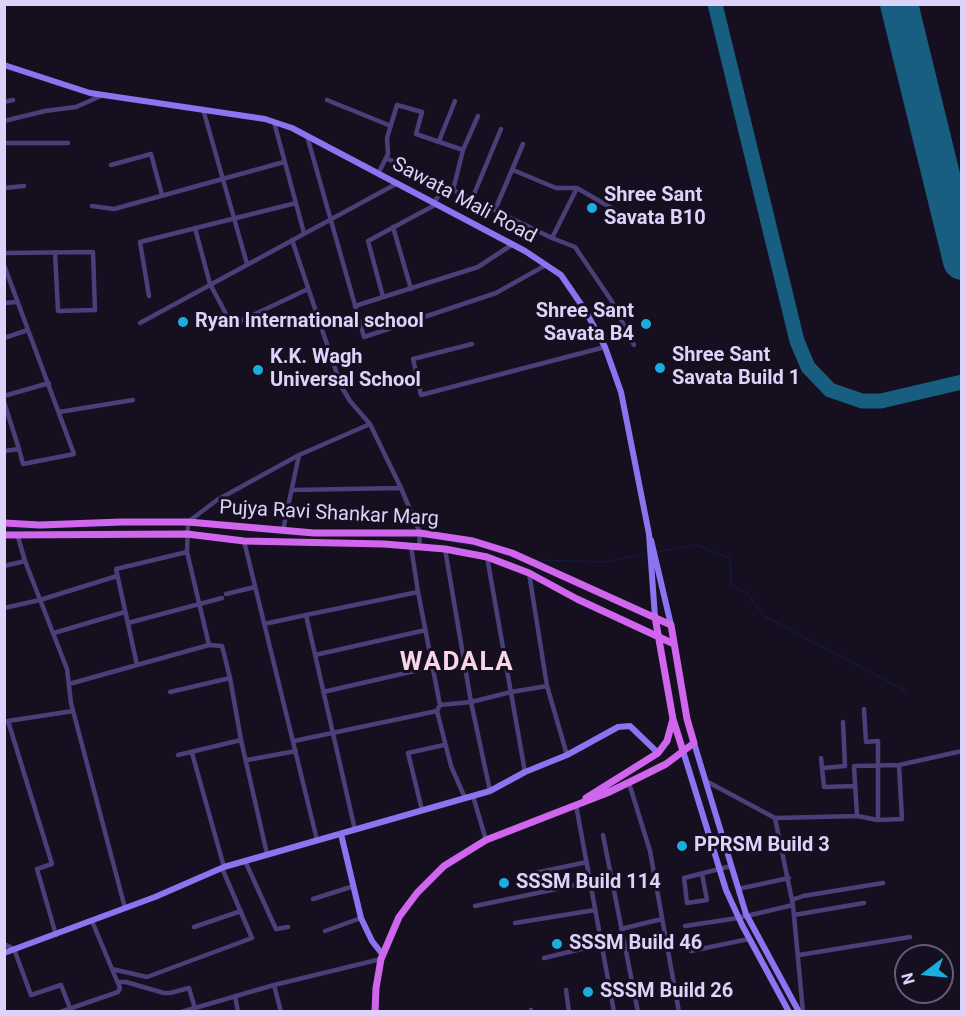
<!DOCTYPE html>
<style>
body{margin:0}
#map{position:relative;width:966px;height:1016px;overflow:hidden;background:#150f20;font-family:Roboto,sans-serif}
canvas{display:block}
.frame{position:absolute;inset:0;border:6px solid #ddd3fa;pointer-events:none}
.north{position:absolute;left:894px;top:944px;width:60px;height:60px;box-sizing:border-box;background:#150f20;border:2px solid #655d77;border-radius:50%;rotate:254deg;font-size:16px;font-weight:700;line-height:24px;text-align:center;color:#ddd3fa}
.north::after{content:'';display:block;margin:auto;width:21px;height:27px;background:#19ade0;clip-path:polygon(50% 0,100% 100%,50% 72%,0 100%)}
</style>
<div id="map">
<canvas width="966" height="1016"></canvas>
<div class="frame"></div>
<div class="north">N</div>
</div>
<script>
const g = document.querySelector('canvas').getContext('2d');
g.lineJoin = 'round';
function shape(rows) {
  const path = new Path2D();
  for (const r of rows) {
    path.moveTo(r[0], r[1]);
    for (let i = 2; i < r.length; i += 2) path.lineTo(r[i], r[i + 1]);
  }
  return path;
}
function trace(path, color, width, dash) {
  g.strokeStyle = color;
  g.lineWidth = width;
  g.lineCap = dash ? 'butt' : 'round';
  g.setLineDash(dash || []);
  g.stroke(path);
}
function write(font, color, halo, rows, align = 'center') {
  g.font = font + ' Roboto,sans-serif';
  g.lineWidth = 6;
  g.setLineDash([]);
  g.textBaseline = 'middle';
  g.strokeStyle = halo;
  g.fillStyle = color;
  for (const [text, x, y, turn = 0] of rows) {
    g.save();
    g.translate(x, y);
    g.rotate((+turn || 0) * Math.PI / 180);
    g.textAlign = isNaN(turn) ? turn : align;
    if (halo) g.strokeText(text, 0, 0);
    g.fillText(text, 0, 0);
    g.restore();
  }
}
trace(shape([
 [4,527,18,529,143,525],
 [234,529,304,536],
 [378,536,433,538,481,547,515,558],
 [656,552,696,545,730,558,731,585,747,593,764,616,908,692],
 [534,560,604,562,649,553]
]), '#111a3d', 1.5);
trace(shape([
 [715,4,797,341,808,367,830,390,862,401,881,401,962,382]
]), '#175e80', 15);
trace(shape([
 [899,4,962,261]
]), '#175e80', 38);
trace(shape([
 [327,100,391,126],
 [4,102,13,100],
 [203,109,247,264],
 [4,121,45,111,76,107,103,95],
 [274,122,304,233],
 [307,136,364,337,496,293,546,265],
 [439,141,455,101],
 [4,143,68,143],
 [463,150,478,116],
 [111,165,151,154,162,195],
 [513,170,556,188,577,188,615,210],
 [378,174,388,154,387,138,397,105,422,112,416,134,463,150,453,190,386,158],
 [4,188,24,186],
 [453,190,552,238,577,188],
 [472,199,501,129],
 [433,204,445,186],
 [92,206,114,209,284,162],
 [495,210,523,144],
 [393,227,411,289],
 [195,228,210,284,232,325,308,289],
 [552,238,575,247,611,300,634,345],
 [292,240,341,386,350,401,370,424],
 [4,253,93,252,95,310,58,311,55,252],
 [4,265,74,454,23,464,19,449,4,451],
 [149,296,140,242,296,203],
 [383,297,368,241,435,205],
 [4,303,17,302],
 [355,306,478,267,513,244],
 [140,323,396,184],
 [4,338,28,330],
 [472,344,413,359,421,395,605,347],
 [4,396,49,383],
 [4,402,19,449],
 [59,412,133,400],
 [292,490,401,488],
 [283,530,299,455,370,424,401,488,420,533,419,547],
 [18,537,25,561,67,669,71,703,125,908],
 [244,541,317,840],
 [411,546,418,592,440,705,437,711],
 [445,549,471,702,490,791],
 [187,552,116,569,137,665,209,645],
 [487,557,525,772],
 [4,566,25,561],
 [529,573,547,686,567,755],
 [226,594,255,587],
 [4,608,40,600,117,576],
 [306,615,418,592],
 [128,623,222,598],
 [264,624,306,615,355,830],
 [54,633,125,612],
 [315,655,426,630],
 [230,678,222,646,209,645,187,552,188,522,217,500,299,455],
 [69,684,137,665],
 [170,692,230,678,241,740],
 [323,692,432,667],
 [440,705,471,702,511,692,547,686],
 [864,709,866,742,878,741,878,820],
 [294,741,437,711,451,766,465,798],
 [192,753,224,867],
 [178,755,241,740,267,854],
 [821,758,824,787,855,786],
 [247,760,296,751],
 [899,765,962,751],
 [823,768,845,766,843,722],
 [706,781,775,818,857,816,854,766,899,765,902,819,878,820,857,816],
 [629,783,650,851,679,1012],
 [473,796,486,840],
 [576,805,614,1012],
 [422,810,408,753,444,745],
 [775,818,793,905,803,1012],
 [603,835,638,1012],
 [245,861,276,929,288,927],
 [535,873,587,862],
 [702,874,707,900,687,903,684,878,731,866],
 [738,889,789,878],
 [313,899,354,886],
 [792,900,803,896,883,883],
 [475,906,590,882],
 [794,915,864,903],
 [92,921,112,969],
 [515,923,595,910],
 [685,926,738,918,793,905],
 [194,927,241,911],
 [621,929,662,919],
 [325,931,361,918],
 [56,935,37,869,52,864,8,721,73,711],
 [4,944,14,949,31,995,61,985,70,1008],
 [691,951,749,939],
 [799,955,910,937],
 [544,958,602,944],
 [118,982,126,982,164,993,170,993,189,988,196,1012],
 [274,985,281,1012],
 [566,990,569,1012],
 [235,996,238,1012],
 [531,1010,531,1012],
 [60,1012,118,992,120,988,112,969,147,977,252,938,222,868],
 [181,1012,274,985,381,959]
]), '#4b3f79', 4.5);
trace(shape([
 [4,65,90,93,265,119,292,128,525,251,561,275,585,310,605,347,621,392,649,534,655,617],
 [651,540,671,625],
 [694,743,746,914,799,1012],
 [683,751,726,890,742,925,789,1012],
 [341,834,361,918,372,941,383,955],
 [4,953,155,897,224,867,490,791,525,772,567,755,618,727,630,726,658,753]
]), '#8b74f0', 6);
trace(shape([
 [4,523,40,525,121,522,188,522,314,533,420,533,473,541,512,553,671,625,687,719,694,743,666,764,638,778,607,793,486,840,444,866,417,893,399,917,381,959,376,988,375,1012],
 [4,535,187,534,244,541,384,544,445,549,487,557,529,573,577,599,674,644],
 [673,719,683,751],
 [586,798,658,753,667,741,673,719,655,617]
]), '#d066ee', 7);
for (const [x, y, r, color] of [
 [592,208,6,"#19ade0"],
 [183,322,6,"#19ade0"],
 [646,324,6,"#19ade0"],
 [660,368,6,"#19ade0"],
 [258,370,6,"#19ade0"],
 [682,846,6,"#19ade0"],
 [504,883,6,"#19ade0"],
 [557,944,6,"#19ade0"],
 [588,992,6,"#19ade0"]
]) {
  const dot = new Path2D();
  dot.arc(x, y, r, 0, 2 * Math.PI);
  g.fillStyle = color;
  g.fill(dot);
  trace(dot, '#150f20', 2);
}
write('bold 20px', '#ddd3fa', '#150f20', [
 ["Shree Sant",604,196],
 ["Savata B10",604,219],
 ["Shree Sant",634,312,"right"],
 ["Savata B4",634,335,"right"],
 ["Ryan International school",195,322],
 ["Shree Sant",672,356],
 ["Savata Build 1",672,379],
 ["K.K. Wagh",270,358],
 ["Universal School",270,381],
 ["PPRSM Build 3",694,846],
 ["SSSM Build 114",516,883],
 ["SSSM Build 46",569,944],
 ["SSSM Build 26",600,992]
], 'left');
write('20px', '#ddd3fa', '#150f20', [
 ["Sawata Mali Road",464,201,28],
 ["Pujya Ravi Shankar Marg",329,514,3]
]);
g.letterSpacing = '1.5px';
write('bold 26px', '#fad5e7', '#150f20', [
 ["WADALA",457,663]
]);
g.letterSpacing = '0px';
</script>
